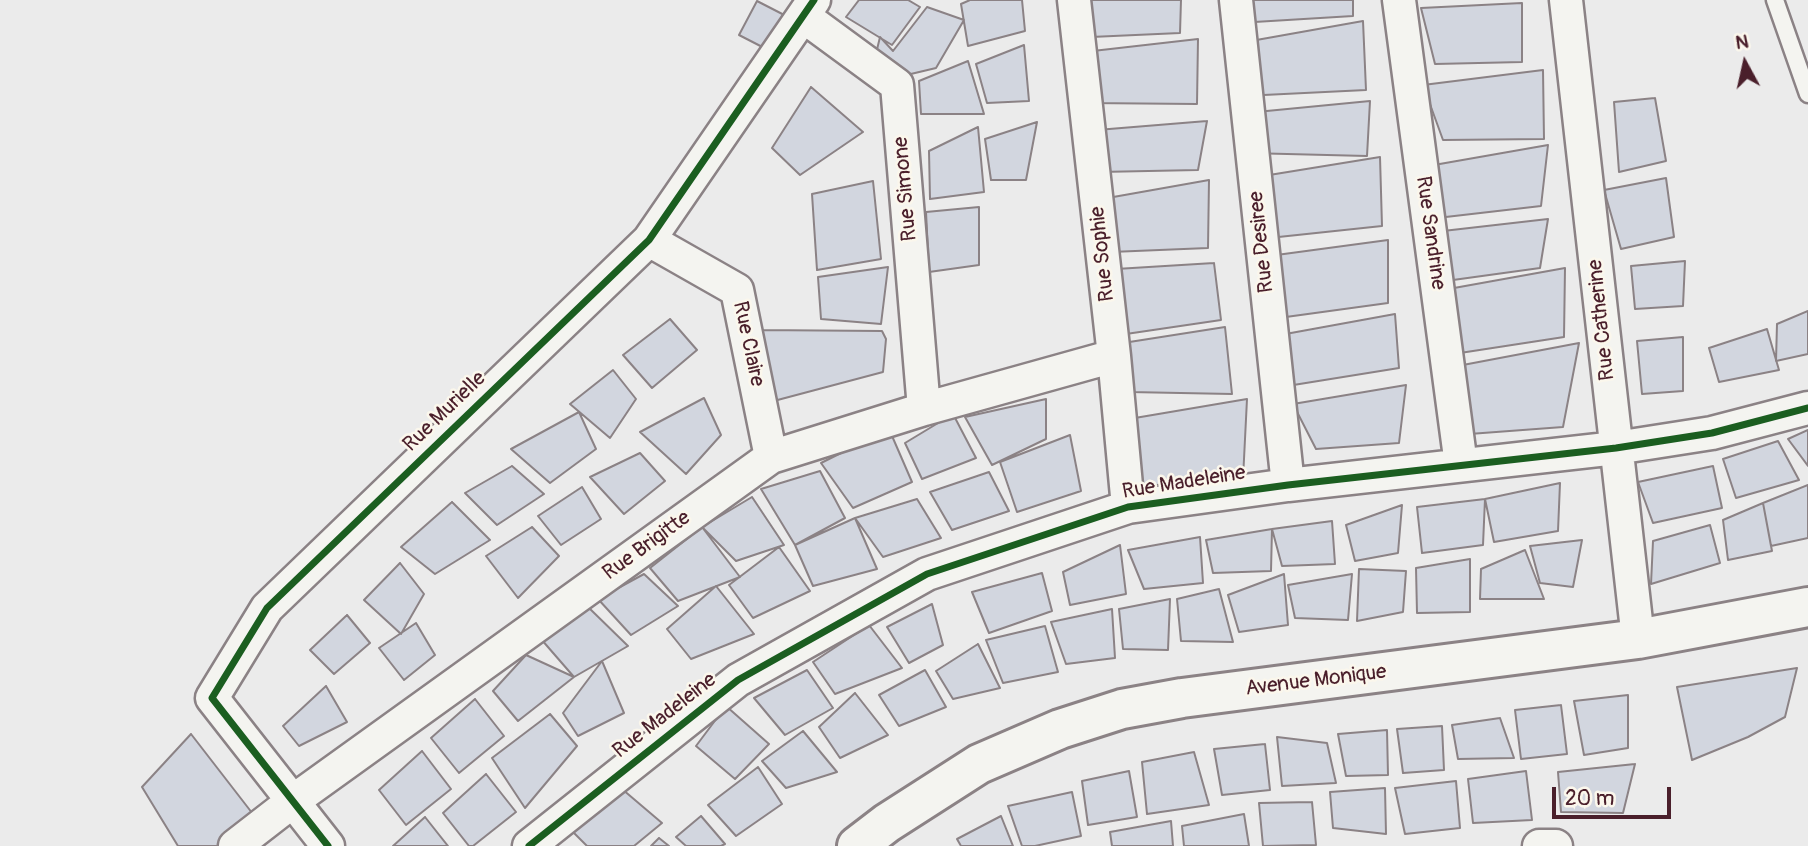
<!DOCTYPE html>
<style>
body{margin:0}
#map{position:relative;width:1808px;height:846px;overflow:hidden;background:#ebebeb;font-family:Pangolin,sans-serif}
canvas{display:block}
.north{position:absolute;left:1710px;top:28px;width:70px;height:70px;-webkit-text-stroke:5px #fbf7ec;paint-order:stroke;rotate:352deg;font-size:19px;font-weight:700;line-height:28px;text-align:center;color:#4a1f2b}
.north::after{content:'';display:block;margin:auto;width:24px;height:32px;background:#4a1f2b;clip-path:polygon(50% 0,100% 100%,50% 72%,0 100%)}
.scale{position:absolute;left:1552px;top:787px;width:119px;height:32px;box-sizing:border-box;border:4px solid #4a1f2b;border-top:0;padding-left:9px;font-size:21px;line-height:24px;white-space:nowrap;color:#4a1f2b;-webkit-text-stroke:5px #fbf7ec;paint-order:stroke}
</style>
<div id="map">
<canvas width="1808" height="846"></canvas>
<div class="north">N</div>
<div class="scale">20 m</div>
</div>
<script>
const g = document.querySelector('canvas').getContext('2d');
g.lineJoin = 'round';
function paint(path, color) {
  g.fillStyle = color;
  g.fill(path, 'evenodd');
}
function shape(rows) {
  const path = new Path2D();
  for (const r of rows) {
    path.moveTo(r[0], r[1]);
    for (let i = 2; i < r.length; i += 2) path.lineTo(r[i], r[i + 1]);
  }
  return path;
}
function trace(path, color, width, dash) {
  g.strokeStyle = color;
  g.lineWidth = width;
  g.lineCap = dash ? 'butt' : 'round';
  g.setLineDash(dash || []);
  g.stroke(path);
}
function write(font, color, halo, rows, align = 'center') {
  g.font = font + ' Pangolin,sans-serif';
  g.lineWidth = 5;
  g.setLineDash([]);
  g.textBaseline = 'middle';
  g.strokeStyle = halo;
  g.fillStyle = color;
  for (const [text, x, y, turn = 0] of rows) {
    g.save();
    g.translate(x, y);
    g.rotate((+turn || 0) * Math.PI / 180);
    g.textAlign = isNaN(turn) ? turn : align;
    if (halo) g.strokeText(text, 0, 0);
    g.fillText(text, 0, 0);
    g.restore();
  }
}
const building = shape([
 [859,0,908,0,920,7,892,45,846,17,859,0],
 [970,0,1022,0,1025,31,968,46,961,4,970,0],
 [1087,0,1181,0,1180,33,1091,37,1087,0],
 [1238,0,1353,0,1353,16,1238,23,1238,0],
 [757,1,792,19,774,53,739,35,757,1],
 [1522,3,1522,62,1435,64,1421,8,1522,3],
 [927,7,964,20,936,68,894,78,874,62,880,37,893,51,927,7],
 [1363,21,1366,90,1243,96,1234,44,1363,21],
 [1198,39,1197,104,1087,103,1084,52,1198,39],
 [1024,45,1029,101,987,103,976,64,1024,45],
 [968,61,984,114,921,114,919,81,968,61],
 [1543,70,1544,139,1443,140,1423,85,1543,70],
 [811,87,863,132,800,175,772,148,811,87],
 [1655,98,1666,161,1619,172,1614,102,1655,98],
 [1370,101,1367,156,1247,153,1246,113,1370,101],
 [1207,121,1198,170,1099,172,1097,130,1207,121],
 [1037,122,1026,180,991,180,985,139,1037,122],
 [978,127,984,192,930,199,929,151,978,127],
 [1548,145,1541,206,1437,218,1434,165,1548,145],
 [1380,157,1382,226,1269,238,1257,177,1380,157],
 [1666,178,1674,237,1621,249,1604,190,1666,178],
 [1209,180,1208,248,1111,252,1102,199,1209,180],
 [873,181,881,259,817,270,812,194,873,181],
 [979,207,979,265,929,272,926,212,979,207],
 [1548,219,1540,268,1453,280,1443,231,1548,219],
 [1388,240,1388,303,1264,320,1269,256,1388,240],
 [1685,261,1683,306,1635,309,1631,266,1685,261],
 [1214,263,1221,320,1126,334,1116,269,1214,263],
 [888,267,881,324,821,319,818,277,888,267],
 [1565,268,1564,337,1460,353,1454,288,1565,268],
 [1808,311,1808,354,1776,361,1777,324,1808,311],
 [1395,314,1399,368,1281,387,1280,335,1395,314],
 [670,319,697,350,652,388,623,355,670,319],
 [1225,327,1232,394,1129,392,1123,343,1225,327],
 [1767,329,1779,370,1719,382,1709,348,1767,329],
 [757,330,882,331,886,339,883,372,770,402,757,330],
 [1683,337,1683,391,1642,394,1637,341,1683,337],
 [1579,343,1563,427,1456,435,1447,368,1579,343],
 [613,370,636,399,610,438,570,404,613,370],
 [1406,385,1399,443,1316,449,1293,404,1406,385],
 [704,398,721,435,686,474,640,432,704,398],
 [1046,399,1046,439,992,465,965,417,1046,399],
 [1247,399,1243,479,1142,486,1123,420,1247,399],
 [579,412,596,449,550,483,511,449,579,412],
 [953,414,976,458,922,479,905,443,953,414],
 [889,429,912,482,853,508,821,463,889,429],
 [1808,430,1808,466,1788,439,1808,430],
 [1070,435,1081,491,1017,512,1000,462,1070,435],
 [1778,441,1799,480,1736,498,1723,459,1778,441],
 [640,453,665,481,624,514,590,477,640,453],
 [512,466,544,494,497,525,465,493,512,466],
 [1713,466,1722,508,1653,523,1638,482,1713,466],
 [820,471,845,518,795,545,761,489,820,471],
 [989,472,1009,511,952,530,930,492,989,472],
 [1560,483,1558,531,1494,542,1485,499,1560,483],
 [1808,485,1808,538,1771,546,1763,503,1808,485],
 [582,487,601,519,561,545,538,516,582,487],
 [752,497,784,545,736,561,702,527,752,497],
 [917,499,941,538,883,557,855,518,917,499],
 [1485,499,1483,545,1422,553,1417,507,1485,499],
 [452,502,490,540,435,574,401,547,452,502],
 [1763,503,1772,551,1728,560,1723,520,1763,503],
 [1402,505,1398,553,1355,561,1346,525,1402,505],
 [855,518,877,569,813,586,795,545,855,518],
 [1332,521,1335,564,1282,566,1272,529,1332,521],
 [1710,525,1720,563,1651,584,1653,541,1710,525],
 [532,527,559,556,518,598,486,556,532,527],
 [702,527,740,577,678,601,650,568,702,527],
 [1272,529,1271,571,1213,573,1206,540,1272,529],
 [1200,537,1203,583,1144,589,1128,550,1200,537],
 [1582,540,1573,587,1540,583,1530,546,1582,540],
 [1120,545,1126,594,1070,605,1063,572,1120,545],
 [779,547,810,591,753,618,729,585,779,547],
 [1525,550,1544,599,1480,599,1481,569,1525,550],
 [1470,559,1470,612,1417,613,1416,568,1470,559],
 [400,563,424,594,401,634,364,600,400,563],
 [1359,569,1406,571,1403,612,1357,621,1359,569],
 [1042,573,1052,611,989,633,972,592,1042,573],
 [644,574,678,606,631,635,598,599,644,574],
 [1284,574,1288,625,1239,632,1228,595,1284,574],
 [1352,574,1348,620,1295,618,1288,585,1352,574],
 [716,586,754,634,691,659,667,629,716,586],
 [1219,589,1233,642,1181,641,1177,599,1219,589],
 [1170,599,1168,650,1123,649,1119,609,1170,599],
 [932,604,943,645,909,663,887,627,932,604],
 [587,606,628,646,574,677,541,639,587,606],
 [1112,609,1115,658,1066,664,1051,622,1112,609],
 [347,615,370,643,334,674,310,650,347,615],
 [416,623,435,655,404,680,379,648,416,623],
 [869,625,902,668,835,694,813,662,869,625],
 [1045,626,1058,672,1003,683,986,640,1045,626],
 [978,644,1000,688,953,699,936,671,978,644],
 [526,655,574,677,518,721,493,691,526,655],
 [602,661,624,713,578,736,563,713,602,661],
 [1797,668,1785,717,1748,737,1692,760,1677,687,1797,668],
 [807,670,833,708,785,735,754,698,807,670],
 [925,670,946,707,899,726,879,695,925,670],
 [326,686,347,722,299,746,283,726,326,686],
 [855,693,888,735,840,758,819,727,855,693],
 [1628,695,1628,748,1584,755,1574,701,1628,695],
 [475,699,504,736,459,773,431,738,475,699],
 [1561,705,1567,754,1521,759,1515,710,1561,705],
 [726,706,769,744,735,779,696,746,726,706],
 [550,714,577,746,525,808,492,758,550,714],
 [1500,718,1514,758,1458,759,1452,725,1500,718],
 [1442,726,1444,770,1403,773,1397,729,1442,726],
 [1387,730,1388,775,1346,776,1338,734,1387,730],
 [803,731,837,772,786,788,762,761,803,731],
 [191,734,256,818,219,846,178,846,142,787,191,734],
 [1277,737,1327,743,1336,783,1282,786,1277,737],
 [1265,744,1270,790,1222,795,1214,749,1265,744],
 [422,751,451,789,406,825,379,790,422,751],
 [1194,752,1209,805,1147,814,1142,762,1194,752],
 [1635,764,1623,813,1561,812,1558,772,1635,764],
 [758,767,782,804,736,836,708,805,758,767],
 [1129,771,1137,817,1088,825,1082,781,1129,771],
 [1526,771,1532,820,1473,823,1468,779,1526,771],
 [486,774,516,812,473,846,469,846,443,813,486,774],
 [1456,781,1460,828,1405,834,1395,788,1456,781],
 [1385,788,1386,834,1333,828,1330,792,1385,788],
 [622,789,662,823,634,846,587,846,568,827,622,789],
 [1072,792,1081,836,1035,846,1022,846,1008,806,1072,792],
 [1312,802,1316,845,1263,846,1259,803,1312,802],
 [1244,814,1249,846,1184,846,1182,826,1244,814],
 [701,816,725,844,721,846,686,846,676,837,701,816],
 [1001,816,1013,846,961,846,957,839,1001,816],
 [425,817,448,846,393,846,425,817],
 [1171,821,1173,846,1112,846,1110,832,1171,821],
 [659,838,669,846,651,846,659,838]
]);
paint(building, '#d2d6df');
trace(building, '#8b8285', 2);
const lane = shape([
 [1775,0,1808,94]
]);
const street = shape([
 [1074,0,1114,356,1128,507],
 [1236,0,1288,485],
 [1399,0,1461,465],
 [1566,0,1638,639],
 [803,16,897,85,924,409],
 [649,240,737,290,771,457],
 [235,846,293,801,771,457,924,409,1114,356],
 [328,846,212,698,267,608,649,240,814,0],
 [529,846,738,680,927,574,1128,507,1288,485,1616,448,1712,433,1808,408],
 [1539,846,1556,846]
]);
const secondary = shape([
 [857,846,887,823,979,764,1060,729,1122,709,1182,698,1638,639,1808,607]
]);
trace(lane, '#8b8285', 21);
trace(street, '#8b8285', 37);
trace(secondary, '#8b8285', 44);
trace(lane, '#f4f4f0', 16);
trace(street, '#f4f4f0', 32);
trace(secondary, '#f4f4f0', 38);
trace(shape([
 [328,846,212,698,267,608,649,240,814,0],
 [529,846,738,680,927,574,1128,507,1288,485,1616,448,1712,433,1808,408]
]), '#1b5e20', 7);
write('21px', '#4a1f2b', '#fbf7ec', [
 ["Rue Simone",906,189,-95],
 ["Rue Sandrine",1430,233,82],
 ["Rue Desiree",1262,242,-96],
 ["Rue Sophie",1103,254,-96],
 ["Rue Catherine",1602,320,-96],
 ["Rue Claire",748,344,78],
 ["Rue Murielle",445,412,-44],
 ["Rue Madeleine",1184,483,-9],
 ["Rue Brigitte",647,546,-36],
 ["Avenue Monique",1316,681,-7],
 ["Rue Madeleine",665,716,-38]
]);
</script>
